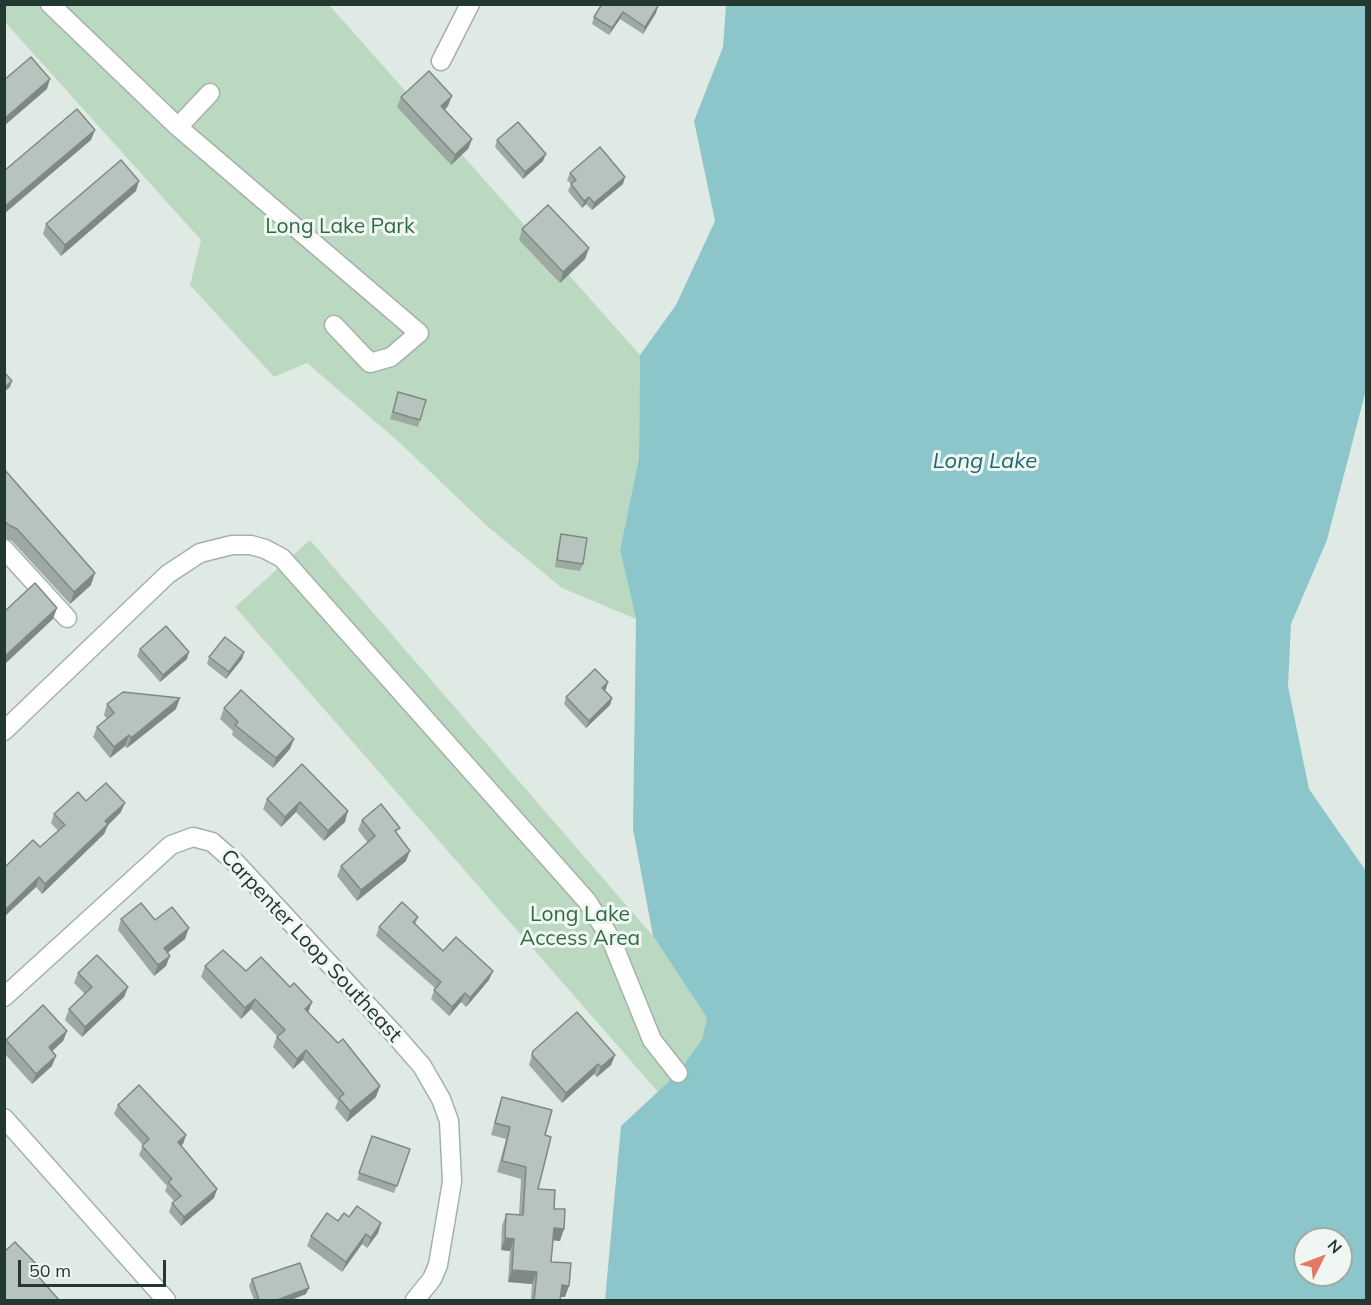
<!DOCTYPE html>
<style>
body{margin:0}
#map{position:relative;width:1371px;height:1305px;overflow:hidden;background:#e0eae5;font-family:Mulish,sans-serif}
canvas{display:block}
.frame{position:absolute;inset:0;border:6px solid #233831;pointer-events:none}
.north{position:absolute;left:1293px;top:1227px;width:60px;height:60px;box-sizing:border-box;background:#f0f7f3;border:2px solid #9eaba5;border-radius:50%;rotate:48deg;font-size:16px;font-weight:700;line-height:24px;text-align:center;color:#233831}
.north::after{content:'';display:block;margin:auto;width:21px;height:27px;background:#e57763;clip-path:polygon(50% 0,100% 100%,50% 72%,0 100%)}
.scale{position:absolute;left:18px;top:1260px;width:148px;height:27px;box-sizing:border-box;border:3px solid #233831;border-top:0;padding-left:8px;font-size:18px;line-height:21px;white-space:nowrap;color:#233831;-webkit-text-stroke:4px #f0f7f3;paint-order:stroke}
</style>
<div id="map">
<canvas width="1371" height="1305"></canvas>
<div class="frame"></div>
<div class="north">N</div>
<div class="scale">50 m</div>
</div>
<script>
const g = document.querySelector('canvas').getContext('2d');
g.lineJoin = 'round';
function paint(path, color) {
  g.fillStyle = color;
  g.fill(path, 'evenodd');
}
function shape(rows) {
  const path = new Path2D();
  for (const r of rows) {
    path.moveTo(r[0], r[1]);
    for (let i = 2; i < r.length; i += 2) path.lineTo(r[i], r[i + 1]);
  }
  return path;
}
function trace(path, color, width, dash) {
  g.strokeStyle = color;
  g.lineWidth = width;
  g.lineCap = dash ? 'butt' : 'round';
  g.setLineDash(dash || []);
  g.stroke(path);
}
function write(font, color, halo, rows, align = 'center') {
  g.font = font + ' Mulish,sans-serif';
  g.lineWidth = 6;
  g.setLineDash([]);
  g.textBaseline = 'middle';
  g.strokeStyle = halo;
  g.fillStyle = color;
  for (const [text, x, y, turn = 0] of rows) {
    g.save();
    g.translate(x, y);
    g.rotate((+turn || 0) * Math.PI / 180);
    g.textAlign = isNaN(turn) ? turn : align;
    if (halo) g.strokeText(text, 0, 0);
    g.fillText(text, 0, 0);
    g.restore();
  }
}
paint(shape([
 [4,5,329,5,640,355,639,458,620,550,636,619,562,588,487,526,399,442,307,363,274,377,190,285,201,240,5,22],
 [310,540,653,936,707,1018,702,1039,678,1073,658,1092,235,607]
]), '#bbd9c0');
paint(shape([
 [726,5,1366,5,1366,390,1327,540,1291,624,1288,686,1309,789,1366,871,1366,1300,605,1300,621,1126,678,1073,702,1039,707,1018,653,936,633,829,636,619,620,550,639,458,640,355,676,305,715,221,694,121,723,47],
 [1305,1239,1341,1239,1341,1275,1305,1275]
]), '#8dc6ca');
const minor = shape([
 [50,4,178,127,419,333,391,357,370,363,334,325],
 [441,61,470,4],
 [178,127,210,93],
 [4,549,67,618],
 [4,731,168,574,200,553,232,545,251,545,265,549,282,558,587,901,611,939,652,1040,678,1073],
 [4,997,171,845,193,837,212,842,237,864,395,1035,422,1066,441,1099,449,1121,452,1182,438,1265,432,1279,415,1300],
 [4,1118,166,1300]
]);
trace(minor, '#a4b1ab', 21);
trace(minor, '#fff', 18);
paint(shape([
 [658,6,656,13,643,34,620,19,609,35,592,24,594,17],
 [401,97,448,106,445,110,472,139,468,149,451,165,397,107],
 [497,140,543,161,523,179,495,147],
 [570,173,623,184,592,210,586,204,582,208,568,191,571,184,567,180],
 [136,191,61,256,43,234,46,224],
 [522,229,589,248,585,259,560,283,519,240],
 [398,392,420,420,418,427,390,419],
 [4,461,5,470,91,585,70,604,12,541,4,538],
 [561,534,583,564,580,571,555,567,559,541],
 [140,649,187,659,160,682,137,656],
 [244,652,242,659,226,679,207,664,209,657],
 [606,689,605,690,612,698,610,705,586,728,564,704,566,697],
 [107,704,176,709,127,748,125,746,110,758,93,737,97,727,107,719,104,715],
 [224,708,290,749,273,768,232,735,233,731,220,719],
 [302,764,345,822,324,841,296,812,281,827,263,809,267,799],
 [86,801,121,812,108,825,104,834,42,894,36,887,4,917,4,868,40,847,58,831,51,823,54,814],
 [362,820,406,861,357,901,337,876,341,866,368,843,358,830],
 [418,917,415,925,443,951,489,980,466,1007,461,1002,449,1016,431,999,435,988,376,936,379,927],
 [121,919,155,920,185,939,167,953,166,966,154,976,118,930],
 [205,966,246,971,290,987,312,1002,308,1012,376,1097,347,1122,335,1108,338,1101,303,1060,293,1069,273,1047,277,1036,251,1009,241,1019,201,977],
 [78,973,128,987,124,997,82,1037,65,1020,69,1009,85,994,74,983],
 [67,1031,63,1041,52,1051,52,1066,32,1084,4,1053,4,1043,6,1040],
 [533,1051,615,1055,611,1065,597,1077,594,1074,562,1103,529,1065],
 [502,1097,545,1135,538,1189,554,1209,560,1241,553,1240,551,1262,565,1297,561,1297,560,1300,531,1300,532,1284,508,1282,510,1251,501,1250,502,1226,506,1214,519,1215,521,1179,497,1172,506,1139,491,1135,498,1109],
 [118,1105,186,1135,183,1144,181,1145,217,1189,214,1198,181,1226,169,1212,172,1203,174,1201,165,1191,167,1186,139,1155,143,1145,114,1114],
 [372,1136,410,1149,394,1193,357,1180],
 [349,1217,381,1223,378,1233,367,1248,362,1244,342,1272,307,1246,311,1236,338,1221],
 [252,1279,306,1294,291,1300,254,1300,249,1286]
]), '#9da9a3');
paint(shape([
 [658,6,656,13,643,34,645,27],
 [623,12,620,19,609,35,612,28],
 [50,79,47,89,4,126,4,119],
 [452,96,448,106,437,116,441,106],
 [95,130,91,140,4,214,4,207],
 [472,139,468,149,451,165,455,155],
 [546,154,543,161,523,179,525,172],
 [625,177,623,184,592,210,594,203],
 [139,181,136,191,61,256,65,245],
 [589,197,586,204,582,208,584,201],
 [589,248,585,259,560,283,563,272],
 [12,381,10,387,4,392,4,388],
 [95,573,91,585,70,604,74,592],
 [57,608,53,619,4,665,4,657],
 [189,652,187,659,160,682,163,675],
 [244,652,242,659,226,679,229,672],
 [608,682,606,689,600,695,602,688],
 [180,698,176,709,127,748,131,738],
 [612,698,610,705,586,728,589,721],
 [129,735,125,746,110,758,114,747],
 [294,739,290,749,273,768,276,758],
 [300,802,296,812,281,827,285,817],
 [125,803,121,812,108,825,104,834,42,894,45,884,105,821],
 [348,811,345,822,324,841,328,831],
 [410,851,406,861,357,901,361,890],
 [39,877,36,887,4,917,4,911],
 [189,928,185,939,160,959,164,948],
 [170,956,166,966,154,976,158,965],
 [493,971,489,980,466,1007,470,998],
 [128,987,124,997,82,1037,85,1027],
 [465,993,461,1002,449,1016,452,1007],
 [255,999,251,1009,241,1019,245,1008],
 [312,1002,308,1013,305,1009],
 [67,1031,63,1041,45,1058,49,1047],
 [306,1050,303,1060,293,1069,297,1059],
 [615,1055,611,1065,597,1077,601,1067],
 [56,1056,52,1066,32,1084,36,1074],
 [598,1064,594,1074,562,1103,566,1093],
 [380,1086,376,1097,347,1122,350,1111],
 [186,1135,183,1144,175,1151,178,1142],
 [217,1189,214,1198,181,1226,184,1217],
 [381,1223,378,1233,367,1248,371,1238],
 [554,1228,564,1229,560,1241,549,1240],
 [366,1234,362,1244,342,1272,346,1262],
 [505,1238,514,1239,510,1251,501,1250],
 [512,1270,537,1272,532,1284,508,1282],
 [562,1285,569,1286,565,1297,557,1297],
 [309,1288,306,1294,291,1300,277,1300]
]), '#7f8984');
const building = shape([
 [602,4,655,4,658,6,645,27,623,12,612,28,594,17,602,4],
 [31,57,50,79,4,119,4,80,31,57],
 [429,71,452,96,441,106,472,139,455,155,401,97,429,71],
 [77,109,95,130,4,207,4,171,77,109],
 [518,122,546,154,525,172,497,140,518,122],
 [600,147,625,177,594,203,589,197,584,201,571,184,576,180,570,173,600,147],
 [121,160,139,181,65,245,46,224,121,160],
 [548,205,589,248,563,272,522,229,548,205],
 [4,372,12,381,4,388,4,372],
 [398,392,426,400,420,420,393,412,398,392],
 [4,469,95,573,74,592,17,529,9,525,4,521,4,469],
 [561,534,587,538,583,564,557,560,561,534],
 [35,583,57,608,4,657,4,612,35,583],
 [166,626,189,652,163,675,140,649,166,626],
 [225,637,244,652,229,672,209,657,225,637],
 [595,669,608,682,602,688,612,698,589,721,566,697,595,669],
 [241,690,294,739,276,758,235,725,238,722,224,708,241,690],
 [123,692,180,698,131,738,129,735,114,747,97,727,114,713,107,704,123,692],
 [302,764,348,811,328,831,300,802,285,817,267,799,302,764],
 [106,783,125,803,105,821,108,824,45,884,39,877,4,911,4,868,33,840,40,847,65,825,54,814,78,792,86,801,106,783],
 [381,804,400,828,395,831,410,851,361,890,341,866,375,836,362,820,381,804],
 [402,902,418,917,413,922,443,951,456,937,493,971,470,998,465,993,452,1007,434,990,441,982,379,927,402,902],
 [141,903,155,920,172,907,189,928,164,948,170,956,158,965,121,919,141,903],
 [223,950,246,971,261,957,290,987,294,983,312,1002,305,1009,338,1043,343,1039,380,1086,350,1111,339,1098,344,1094,306,1050,297,1059,277,1037,285,1030,255,999,245,1008,205,966,223,950],
 [97,955,128,987,85,1027,69,1009,92,987,78,973,97,955],
 [43,1005,67,1031,49,1047,56,1056,36,1074,6,1040,43,1005],
 [577,1012,615,1055,601,1067,598,1064,566,1093,532,1055,533,1051,577,1012],
 [139,1085,186,1135,178,1142,217,1189,184,1217,172,1203,181,1196,168,1182,172,1179,142,1146,149,1139,118,1105,139,1085],
 [502,1097,552,1110,545,1135,551,1137,538,1189,555,1190,554,1209,565,1209,564,1229,554,1228,551,1262,571,1263,569,1286,562,1285,560,1300,534,1300,537,1272,512,1270,514,1239,505,1238,506,1214,523,1215,526,1167,502,1161,510,1127,495,1123,502,1097],
 [372,1136,410,1149,397,1186,359,1173,372,1136],
 [357,1206,381,1223,371,1238,366,1234,346,1262,311,1236,327,1213,338,1221,344,1213,349,1217,357,1206],
 [15,1242,42,1270,37,1275,59,1300,4,1300,4,1252,15,1242],
 [300,1263,309,1288,277,1300,259,1300,252,1279,300,1263]
]);
paint(building, '#b6c4bd');
trace(building, '#7f8984', 1.5);
write('21px', '#316b42', '#f0f7f3', [
 ["Long Lake Park",340,227],
 ["Long Lake",580,915],
 ["Access Area",580,939]
]);
write('21px', '#233831', '#f0f7f3', [
 ["Carpenter Loop Southeast",311,946,47]
]);
write('italic 22px', '#23686e', '#f0f7f3', [
 ["Long Lake",985,461]
]);
</script>
